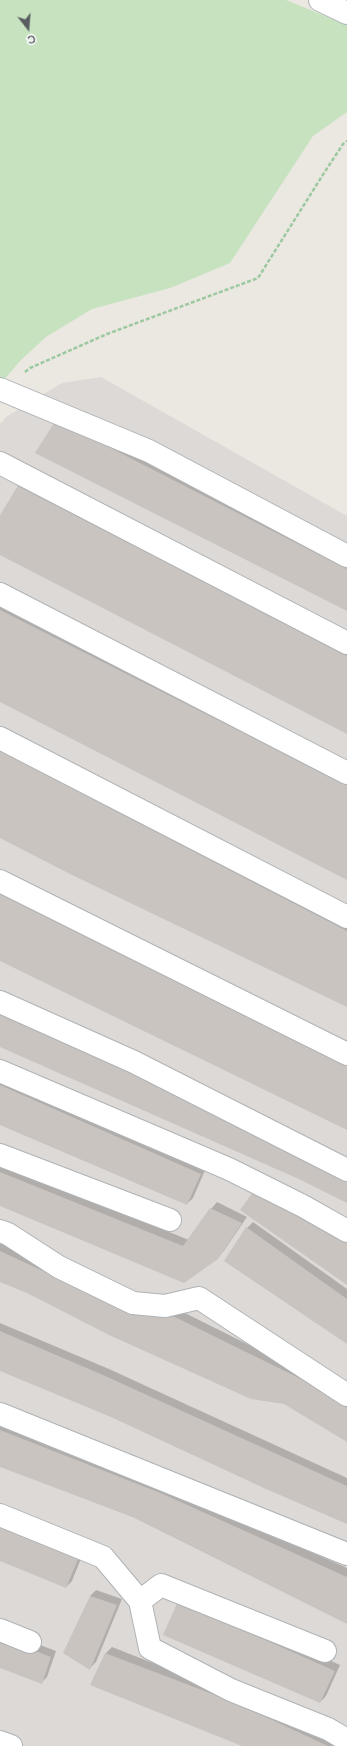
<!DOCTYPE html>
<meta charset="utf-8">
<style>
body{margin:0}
#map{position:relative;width:347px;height:1746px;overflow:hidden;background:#ebe7e1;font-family:Helvetica,sans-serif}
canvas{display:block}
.north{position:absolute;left:8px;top:8px;width:40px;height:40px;-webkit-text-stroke:3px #fff;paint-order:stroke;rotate:163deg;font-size:11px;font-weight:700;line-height:16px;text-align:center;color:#5a5e61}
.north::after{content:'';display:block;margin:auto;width:14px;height:18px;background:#5a5e61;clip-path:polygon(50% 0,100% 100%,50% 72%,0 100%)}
</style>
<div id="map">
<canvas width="347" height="1746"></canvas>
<div class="north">С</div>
</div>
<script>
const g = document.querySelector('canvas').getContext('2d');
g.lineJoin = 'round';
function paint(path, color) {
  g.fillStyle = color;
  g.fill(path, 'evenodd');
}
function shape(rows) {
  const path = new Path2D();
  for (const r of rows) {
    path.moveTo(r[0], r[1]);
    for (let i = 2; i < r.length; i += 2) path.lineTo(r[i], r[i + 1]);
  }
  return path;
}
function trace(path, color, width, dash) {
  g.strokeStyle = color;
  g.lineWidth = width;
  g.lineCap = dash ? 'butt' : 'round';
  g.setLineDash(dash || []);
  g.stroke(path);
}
paint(shape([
 [101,377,347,516,347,1746,0,1746,0,424,6,417,62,383]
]), '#ddd9d6');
paint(shape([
 [0,0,286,0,347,25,347,112,313,136,230,263,170,288,92,309,46,337,21,360,0,384]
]), '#c6e2bf');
paint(shape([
 [63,415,347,560,347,610,37,453],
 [24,480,347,647,347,733,0,554,0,517,18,486],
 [0,601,347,776,347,878,0,700],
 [0,742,347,922,347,1006,0,837],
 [0,1005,199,1095,347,1202,301,1179,0,1046],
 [0,1076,206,1168,193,1198,187,1204,0,1124],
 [0,1164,189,1240,211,1209,217,1202,247,1217,223,1252,217,1258,0,1205],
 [254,1192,347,1234,347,1284],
 [253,1222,347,1289,347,1343,247,1228],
 [0,1242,181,1311,305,1373,347,1399,347,1440,285,1403,0,1281],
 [0,1323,109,1369,347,1478,347,1523,112,1417,0,1370],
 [0,1422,169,1489,347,1568,347,1623,133,1517,0,1466],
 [84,1551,72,1581,66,1587,0,1560],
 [96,1590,122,1599,96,1662,90,1668,90,1596],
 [185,1595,340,1665,326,1696,320,1702],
 [0,1630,56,1651,47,1677,41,1683,0,1667],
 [112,1647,242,1698,344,1746,245,1746,91,1684,106,1653]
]), '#0003');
paint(shape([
 [56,420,347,569,347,611,35,453],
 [18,486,347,656,347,734,0,555,0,515],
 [0,610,301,762,347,784,347,880,0,702],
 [0,751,347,931,347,1007,70,874,0,838],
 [0,890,347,1060,347,1130,0,961],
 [0,1014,193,1101,347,1176,347,1203,301,1180,0,1047],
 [0,1085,201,1174,187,1205,0,1125],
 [0,1172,183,1246,210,1208,242,1223,218,1259,184,1283,0,1206],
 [253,1192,347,1243,347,1285,240,1210],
 [246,1227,347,1299,347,1344,224,1261],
 [0,1251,54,1276,175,1317,299,1378,347,1408,347,1442,284,1404,251,1399,109,1335,27,1293,0,1282],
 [0,1331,103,1375,347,1486,347,1524,266,1489,111,1417,0,1371],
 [0,1430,163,1494,347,1577,347,1624,133,1517,0,1467],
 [0,1525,79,1557,66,1588,0,1561],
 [90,1596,117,1605,90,1670,63,1653],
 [178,1601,335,1671,320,1703,163,1635],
 [0,1637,51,1657,42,1684,0,1668],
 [105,1653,236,1703,328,1746,242,1746,90,1685]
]), '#c9c4c0');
const minor = shape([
 [320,0,347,13],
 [0,389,149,451,347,556],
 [0,463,347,643],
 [0,594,347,773],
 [0,738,347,917],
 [0,881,347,1054],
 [0,1002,134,1062,347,1170],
 [0,1071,229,1169,303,1206,347,1231],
 [0,1155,170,1220],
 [0,1231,8,1234,59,1267,133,1303,165,1306,199,1298,347,1395],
 [0,1414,347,1554],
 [0,1515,103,1557,140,1601,161,1585,325,1651],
 [140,1601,150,1648,231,1690,328,1729,347,1740],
 [0,1630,30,1642],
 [0,1742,11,1746]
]);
trace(minor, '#afb3b6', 24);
trace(shape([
 [25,372,30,368,107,334,258,278,324,173,343,144,347,141]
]), '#9dc9a0', 2.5, [4, 2]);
trace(minor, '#fff', 22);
</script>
